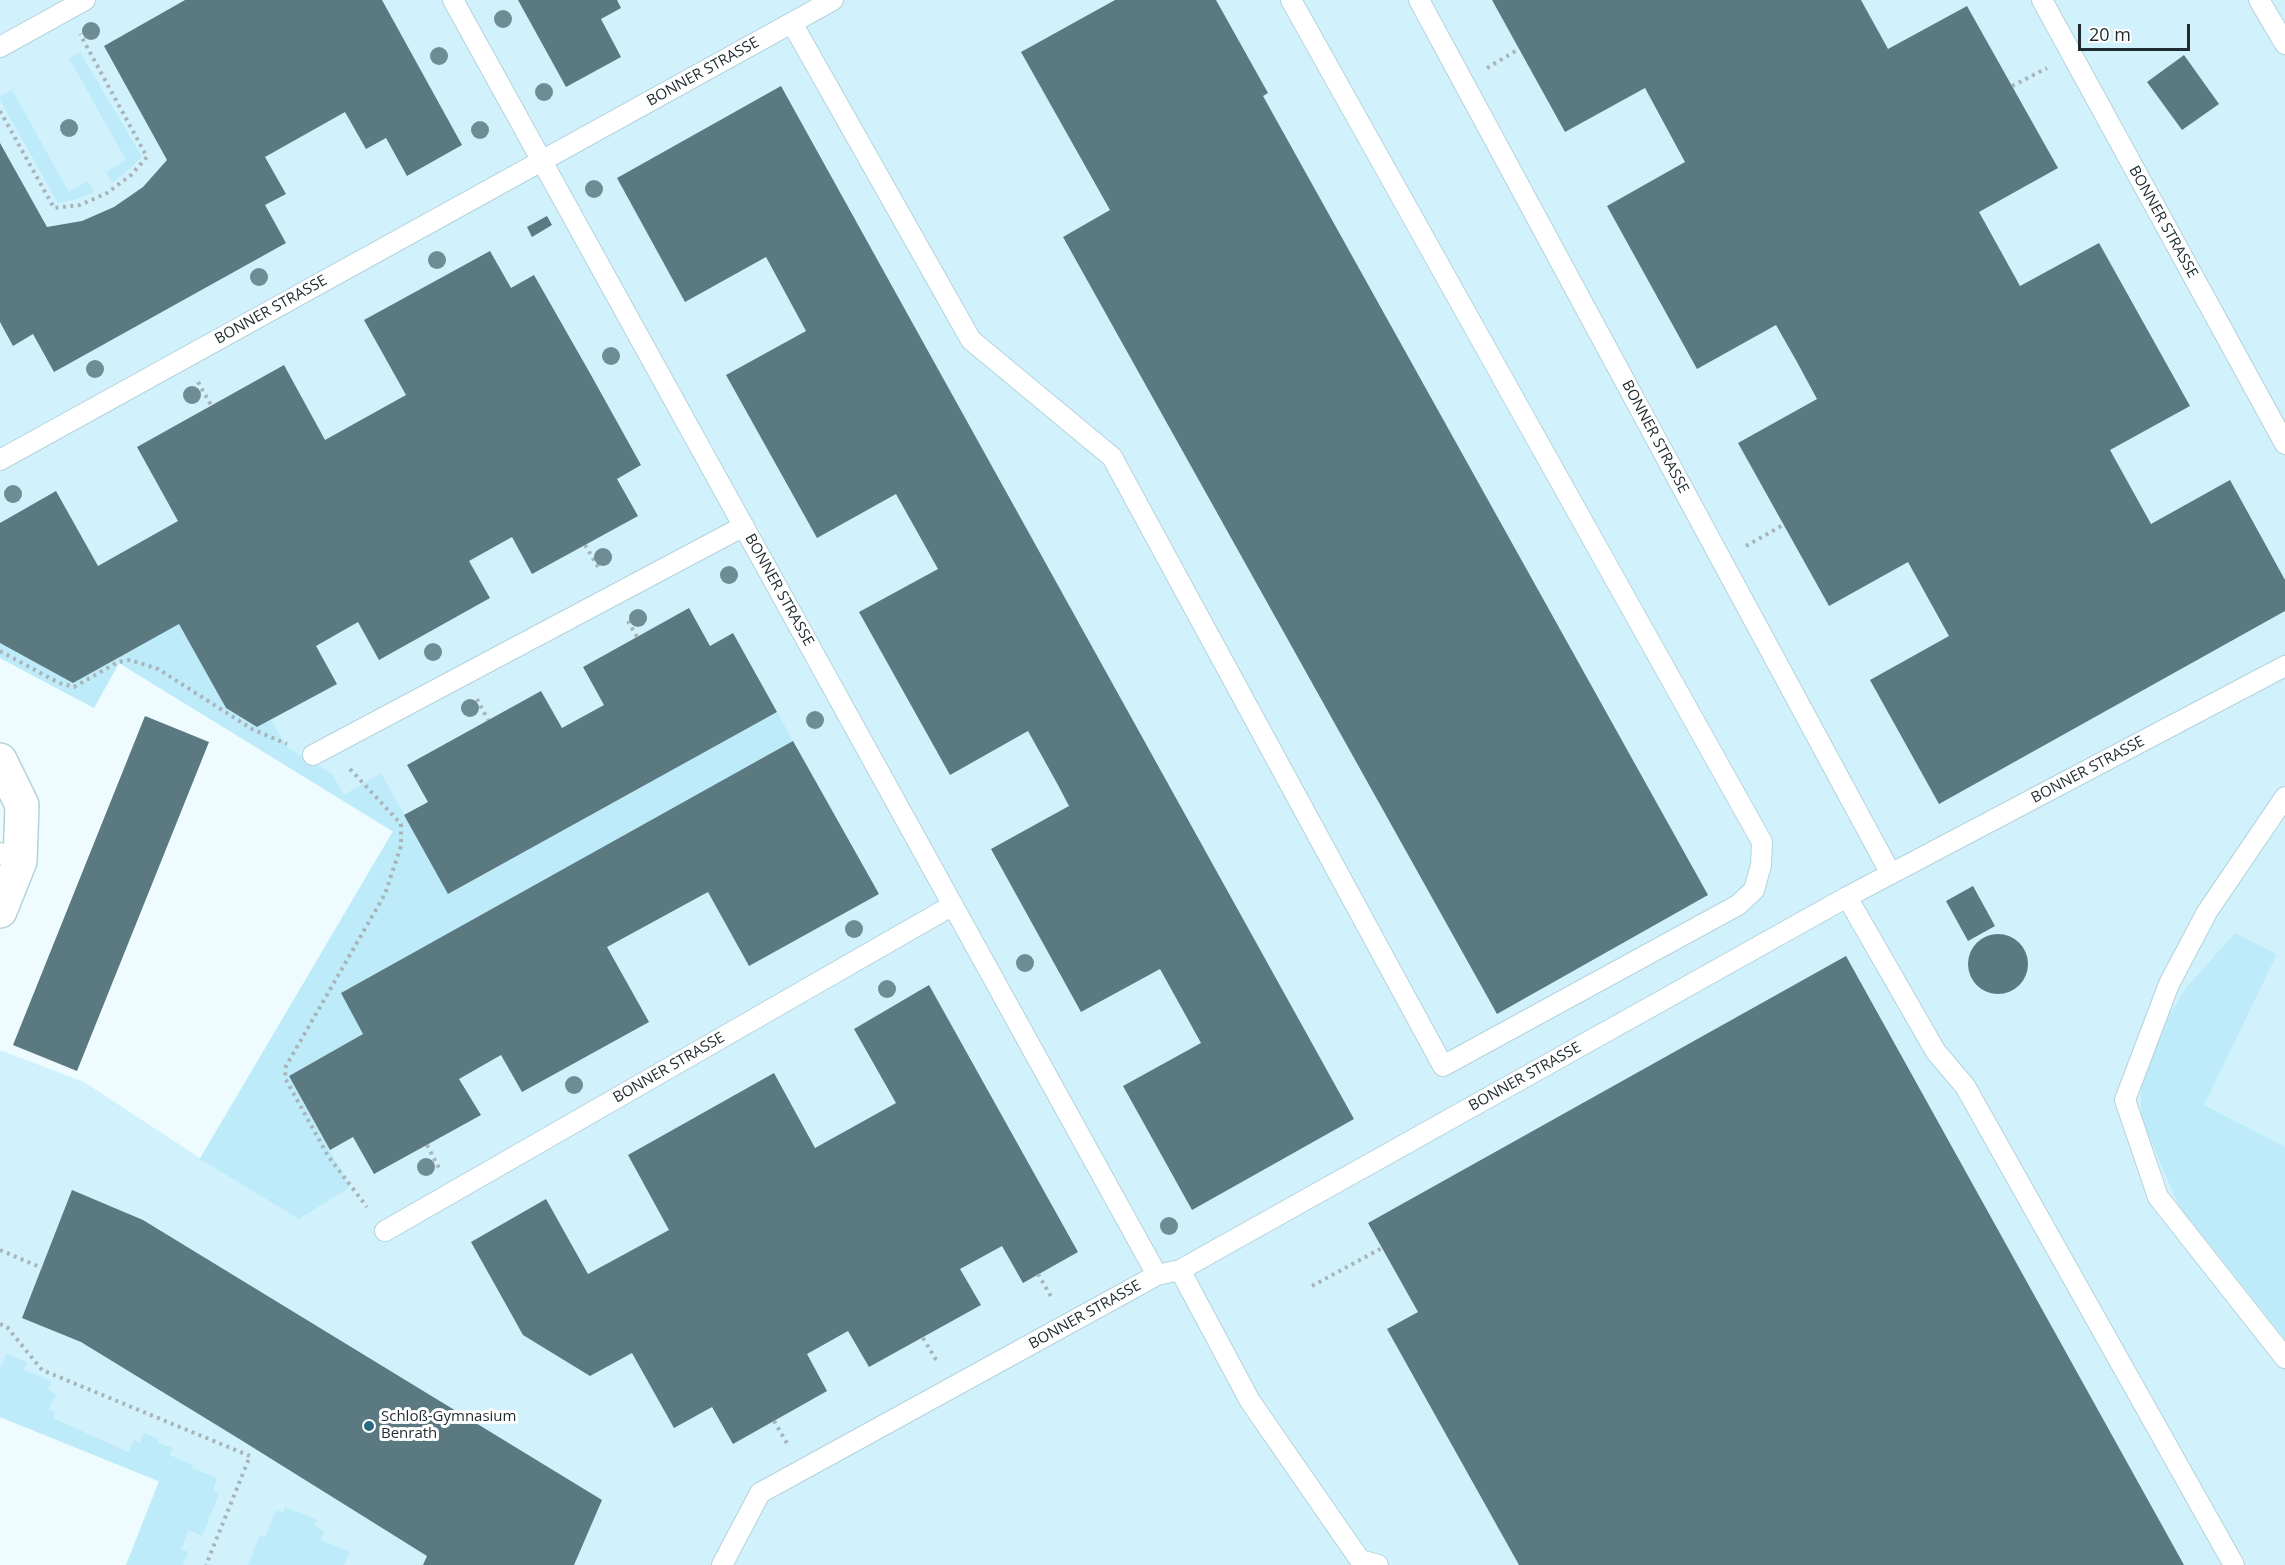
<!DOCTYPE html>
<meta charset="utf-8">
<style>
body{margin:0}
#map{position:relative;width:2285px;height:1565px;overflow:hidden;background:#eefbff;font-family:"Open Sans",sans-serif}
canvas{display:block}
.scale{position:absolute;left:2078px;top:24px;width:112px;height:27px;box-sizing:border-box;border:3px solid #1f2b2e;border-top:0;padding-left:8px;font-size:18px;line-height:21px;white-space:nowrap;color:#1f2b2e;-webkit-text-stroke:4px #fff;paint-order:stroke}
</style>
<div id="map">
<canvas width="2285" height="1565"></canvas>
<div class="scale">20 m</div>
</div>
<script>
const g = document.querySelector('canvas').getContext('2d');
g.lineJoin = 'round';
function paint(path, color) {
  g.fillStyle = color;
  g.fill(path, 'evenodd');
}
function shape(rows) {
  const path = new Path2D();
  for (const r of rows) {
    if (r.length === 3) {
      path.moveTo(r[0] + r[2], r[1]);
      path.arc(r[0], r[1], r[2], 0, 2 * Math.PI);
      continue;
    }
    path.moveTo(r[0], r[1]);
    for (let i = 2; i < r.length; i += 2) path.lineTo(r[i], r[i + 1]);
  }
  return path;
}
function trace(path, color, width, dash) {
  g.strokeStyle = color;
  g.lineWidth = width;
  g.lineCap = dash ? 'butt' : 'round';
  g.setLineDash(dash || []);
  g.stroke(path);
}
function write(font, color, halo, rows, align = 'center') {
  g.font = font + ' "Open Sans",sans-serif';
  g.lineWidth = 6;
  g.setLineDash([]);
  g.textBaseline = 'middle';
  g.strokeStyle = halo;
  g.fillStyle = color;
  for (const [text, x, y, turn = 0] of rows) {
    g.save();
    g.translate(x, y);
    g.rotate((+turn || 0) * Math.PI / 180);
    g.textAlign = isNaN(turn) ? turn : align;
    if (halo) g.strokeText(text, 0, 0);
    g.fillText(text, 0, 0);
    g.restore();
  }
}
paint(shape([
 [0,0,2285,0,2285,1565,126,1565,160,1482,0,1417,0,1050,84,1082,200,1158,393,832,119,663,94,708,0,658]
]), '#d1f2fc');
paint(shape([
 [80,52,142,157,127,171,112,183,106,172,126,160,69,58],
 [12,90,69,192,88,181,94,192,77,199,58,203,0,100,0,97],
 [179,624,226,708,257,727,271,720,287,747,332,774,344,795,381,773,449,894,777,712,793,741,341,993,363,1034,289,1076,350,1187,299,1219,200,1159,393,831,119,663,94,708,0,658,0,643,73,683],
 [2235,933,2277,954,2204,1105,2285,1147,2285,1339,2179,1206,2141,1118,2141,1088,2161,1027,2187,987],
 [6,1354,27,1362,24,1370,51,1381,48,1390,56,1394,49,1409,55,1412,53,1418,128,1452,134,1440,140,1443,144,1433,159,1439,158,1443,173,1448,170,1455,193,1465,192,1468,217,1478,213,1490,219,1494,202,1536,189,1530,181,1549,188,1552,183,1565,126,1565,159,1481,0,1417,0,1369],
 [285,1507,317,1520,314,1526,324,1531,321,1540,350,1552,344,1565,248,1565,260,1535,265,1537,276,1510,283,1513]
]), '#bdebf9');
paint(shape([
 [185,0,382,0,462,145,407,176,386,138,366,149,345,112,265,157,286,194,265,205,286,243,54,372,33,334,13,346,0,322,0,143,47,227,82,221,114,207,143,187,167,160,104,46],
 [518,0,617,0,621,8,601,19,621,57,566,87],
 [1115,0,1216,0,1268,93,1263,96,1708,895,1497,1014,1063,237,1110,210,1021,52],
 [1492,0,1861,0,1888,49,1967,6,2058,168,1979,212,2020,286,2099,243,2190,406,2110,450,2151,524,2230,480,2285,580,2285,611,1939,804,1870,680,1949,636,1908,562,1829,606,1738,443,1817,399,1797,362,1776,325,1697,369,1607,206,1685,162,1645,88,1565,132],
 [2184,55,2219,104,2182,130,2147,82],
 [781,86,1354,1119,1192,1210,1123,1086,1201,1043,1160,969,1081,1012,991,849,1069,806,1058,785,1028,731,950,775,859,612,938,569,896,494,817,538,726,375,806,331,766,257,685,302,617,178],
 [547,216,552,225,532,237,527,227],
 [490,251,511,288,534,275,591,375,641,465,617,479,638,516,532,574,512,537,469,561,490,598,379,660,358,622,316,646,337,684,257,727,226,708,179,624,73,683,0,643,0,523,56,491,98,566,178,521,137,447,284,365,325,440,406,395,364,320],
 [689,608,710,646,733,633,777,712,448,894,404,815,428,802,407,765,541,691,562,728,604,705,583,667],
 [145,716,209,742,77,1071,13,1045],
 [793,741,879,894,749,966,708,892,607,947,649,1022,522,1092,501,1055,459,1079,481,1115,374,1174,353,1137,330,1150,289,1076,363,1034,341,993],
 [1973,886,1995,926,1968,941,1946,901],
 [1998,964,30],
 [1846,956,2184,1565,1519,1565,1387,1329,1418,1312,1368,1223],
 [929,985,1078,1252,1023,1283,1002,1246,960,1269,981,1305,869,1367,848,1331,807,1354,827,1391,733,1444,712,1407,674,1428,632,1353,590,1376,523,1335,471,1242,546,1199,588,1274,669,1230,628,1155,774,1073,815,1148,896,1103,854,1029],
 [72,1190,143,1220,602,1500,574,1565,423,1565,427,1556,241,1440,81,1342,22,1318]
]), '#5b7981');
const service = shape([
 [453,0,1157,1275],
 [1419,0,1891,874],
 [2042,0,2285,444],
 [2259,0,2285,44],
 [792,23,971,340,1112,457,1443,1066,1738,905,1754,890,1761,865,1762,842,1291,0],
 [0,47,85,0],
 [0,460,833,0],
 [313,755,744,526],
 [2285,797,2207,912,2169,984,2125,1100,2158,1197,2285,1358],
 [0,853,20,861],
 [1847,897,1936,1052,1965,1086,2234,1565],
 [385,1231,953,905],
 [1180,1270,1250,1401,1360,1560,1378,1565],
 [722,1565,760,1493,1157,1275,1180,1270,1847,897,2285,666]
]);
const minor = shape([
 [0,760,22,805,20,861,0,911]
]);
trace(service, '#b3d3dc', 22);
trace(minor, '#b3d3dc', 36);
trace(shape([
 [1487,68,1519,49],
 [2012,86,2047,68],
 [0,111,54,208,80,205,107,193,131,175,147,157,80,34],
 [198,382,211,405],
 [585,545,600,570],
 [1746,546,1783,525],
 [628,621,637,637],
 [0,651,59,683,74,687,118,662,130,660,158,669,252,729,287,744],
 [477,699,488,720],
 [350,769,401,824,401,846,385,894,286,1066,285,1078,328,1156,367,1207],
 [427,1145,439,1168],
 [0,1250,42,1268],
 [1038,1274,1053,1300],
 [1312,1286,1382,1248],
 [0,1324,7,1327,42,1370,250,1456,206,1565],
 [923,1338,938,1363],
 [774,1421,788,1445]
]), '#a8b4b8', 4, [3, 4.5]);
trace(service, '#fff', 20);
trace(minor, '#fff', 33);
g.fillStyle = '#6e8c94';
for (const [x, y] of [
 [503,19],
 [91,31],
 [439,56],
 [544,92],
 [69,128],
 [480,130],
 [594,189],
 [437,260],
 [259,277],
 [611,356],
 [95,369],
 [192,395],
 [13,494],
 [603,557],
 [729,575],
 [638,618],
 [433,652],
 [470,708],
 [815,720],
 [854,929],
 [1025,963],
 [887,989],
 [574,1085],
 [426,1167],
 [1169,1226]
]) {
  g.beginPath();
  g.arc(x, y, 9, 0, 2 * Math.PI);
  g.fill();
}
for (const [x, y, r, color] of [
 [369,1426,6,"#286b7c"]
]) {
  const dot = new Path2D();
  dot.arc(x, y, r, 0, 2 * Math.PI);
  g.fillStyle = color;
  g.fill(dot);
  trace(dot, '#fff', 2);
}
write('15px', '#1f2b2e', '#fff', [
 ["BONNER STRASSE",703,72,-29],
 ["BONNER STRASSE",2163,222,61],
 ["BONNER STRASSE",271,310,-29],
 ["BONNER STRASSE",1655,437,62],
 ["BONNER STRASSE",779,590,61],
 ["BONNER STRASSE",2088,770,-28],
 ["BONNER STRASSE",669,1068,-30],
 ["BONNER STRASSE",1525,1077,-29],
 ["BONNER STRASSE",1085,1315,-29]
]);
write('15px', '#1f2b2e', '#fff', [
 ["Schloß-Gymnasium",381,1417],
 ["Benrath",381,1434]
], 'left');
</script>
